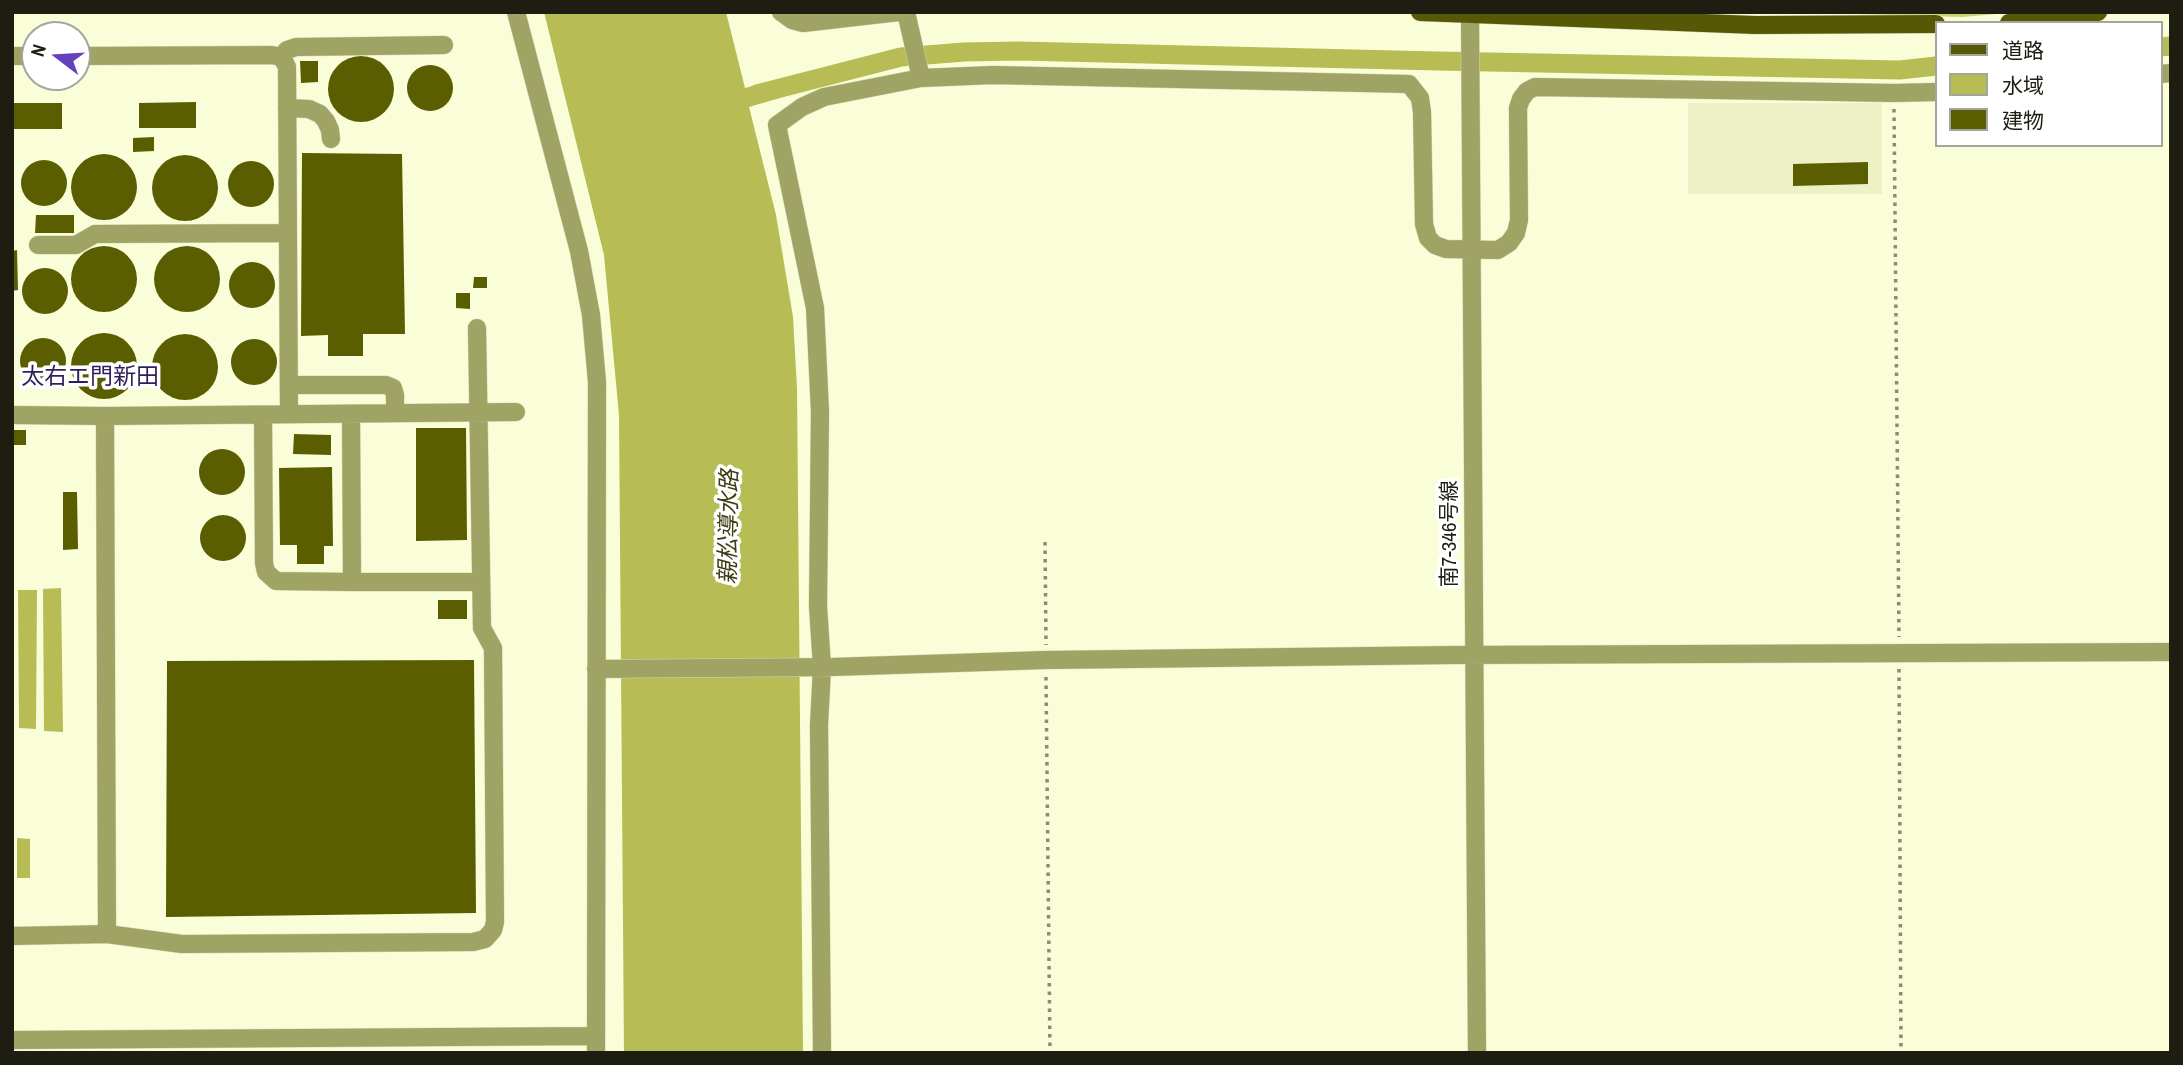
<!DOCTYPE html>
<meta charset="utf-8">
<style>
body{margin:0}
#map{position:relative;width:2183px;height:1065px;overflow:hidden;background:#f9fdd8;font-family:"Archivo Narrow","Noto Sans JP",sans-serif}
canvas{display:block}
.frame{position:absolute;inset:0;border:14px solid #1d1e11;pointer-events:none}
.legend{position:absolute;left:1935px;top:21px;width:228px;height:126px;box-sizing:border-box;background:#fff;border:2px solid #a5a5a0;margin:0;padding:9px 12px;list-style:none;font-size:21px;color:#1d1e11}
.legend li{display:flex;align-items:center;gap:14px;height:35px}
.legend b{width:35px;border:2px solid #a5a5a0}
.north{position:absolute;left:21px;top:21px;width:70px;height:70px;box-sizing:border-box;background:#fff;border:2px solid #a5a5a0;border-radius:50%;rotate:287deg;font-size:19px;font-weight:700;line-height:28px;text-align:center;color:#1d1e11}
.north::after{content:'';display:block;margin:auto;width:24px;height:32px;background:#6442ba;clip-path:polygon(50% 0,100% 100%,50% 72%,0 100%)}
</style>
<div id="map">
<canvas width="2183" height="1065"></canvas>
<div class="frame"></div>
<ul class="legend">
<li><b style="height:9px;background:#565806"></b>道路</li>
<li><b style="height:19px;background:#b7bc55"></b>水域</li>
<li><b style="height:19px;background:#5b5d01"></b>建物</li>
</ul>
<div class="north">N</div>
</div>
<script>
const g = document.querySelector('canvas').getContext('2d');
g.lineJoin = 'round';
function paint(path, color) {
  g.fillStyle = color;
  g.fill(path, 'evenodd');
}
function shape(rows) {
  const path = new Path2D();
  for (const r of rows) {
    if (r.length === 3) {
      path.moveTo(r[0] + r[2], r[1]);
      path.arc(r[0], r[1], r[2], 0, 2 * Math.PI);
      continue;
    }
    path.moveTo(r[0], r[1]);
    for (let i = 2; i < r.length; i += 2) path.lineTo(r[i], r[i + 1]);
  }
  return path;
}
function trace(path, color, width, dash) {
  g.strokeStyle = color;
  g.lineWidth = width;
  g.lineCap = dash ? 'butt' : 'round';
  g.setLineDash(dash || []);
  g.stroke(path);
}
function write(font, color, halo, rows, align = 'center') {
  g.font = font + ' "Archivo Narrow","Noto Sans JP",sans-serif';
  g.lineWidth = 7;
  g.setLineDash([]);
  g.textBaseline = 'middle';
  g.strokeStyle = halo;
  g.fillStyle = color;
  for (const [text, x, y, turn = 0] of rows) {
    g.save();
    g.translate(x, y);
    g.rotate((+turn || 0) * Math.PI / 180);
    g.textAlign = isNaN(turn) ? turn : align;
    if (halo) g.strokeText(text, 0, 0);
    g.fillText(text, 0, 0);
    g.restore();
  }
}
paint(shape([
 [1688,103,1882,103,1882,194,1688,194]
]), '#eef1c5');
paint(shape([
 [1785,12,2018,12,1963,17]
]), '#ccd16b');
paint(shape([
 [544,12,726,12,745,88,779,79,783,97,749,107,776,215,793,317,797,388,803,1053,624,1053,619,415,604,255],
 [61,588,63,732,44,731,43,589],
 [18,590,37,590,36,729,19,728],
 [17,838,30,839,30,878,17,878]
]), '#b7bc55');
trace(shape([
 [2160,47,2171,46],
 [757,94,901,57,964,52,1019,51,1438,61,1900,70,1936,66]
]), '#b7bc55', 19);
paint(shape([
 [361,89,33],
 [300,61,318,61,318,82,301,83],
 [430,88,23],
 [196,102,196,128,139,128,139,103],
 [12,103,62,103,62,129,12,129],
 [154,137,154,151,133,152,133,138],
 [302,153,402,154,405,334,363,334,363,356,328,356,328,335,301,336],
 [104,187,33],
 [185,188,33],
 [44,183,23],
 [251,184,23],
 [1868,162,1868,184,1793,186,1793,164],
 [36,215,74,215,74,233,35,233],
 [104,279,33],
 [187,279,33],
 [17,250,18,290,12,291,12,251],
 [252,285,23],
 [45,291,23],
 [474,277,487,277,487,288,473,288],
 [456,293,470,293,470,309,456,308],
 [104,366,33],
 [185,367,33],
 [43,361,23],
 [254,362,23],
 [416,428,466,428,467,540,416,541],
 [12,430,26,430,26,445,12,445],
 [294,434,331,435,331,455,293,454],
 [222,472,23],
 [332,467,333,546,324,546,324,564,297,564,297,545,280,545,279,468],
 [63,492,77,492,78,549,63,550],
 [223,538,23],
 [438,600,467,600,467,619,438,619],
 [474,660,476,913,166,917,167,661]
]), '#5b5d01');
const minor = shape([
 [516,12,579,251,591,315,597,382,596,1053],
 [781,12,792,20,803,23,899,12],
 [906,12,921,78],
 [1470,15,1477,1053],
 [12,56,35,56],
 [77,56,272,55,281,57,285,63,287,67,289,414],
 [281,57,287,50,296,47,444,45],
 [2160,74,2171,73],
 [287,108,309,109,320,114,326,121,330,130,331,139],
 [38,245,76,245,95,234,288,233],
 [289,385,386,385,393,388,395,395,395,413],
 [351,414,352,582,480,582],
 [12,415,105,416,516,412],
 [263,415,264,563,266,572,276,581,352,582],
 [596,669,832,667,1046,660,1454,655,2171,652],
 [107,934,182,944,473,942,485,939,493,930,495,922,493,648,482,628,477,328],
 [12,936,107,934,105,416],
 [12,1040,596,1036],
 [822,1053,819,725,822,667,818,606,820,412,815,308,777,125,802,107,824,97,921,78,993,75,1409,84,1420,98,1422,112,1424,224,1428,238,1435,245,1446,249,1498,250,1509,243,1516,233,1519,220,1518,108,1521,99,1527,91,1535,87,1894,93,1936,92]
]);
const major = shape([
 [1420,12,1755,25,1936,24],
 [2009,23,2098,12]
]);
trace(minor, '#d6d9b8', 19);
trace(major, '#d6d9b8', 19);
trace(shape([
 [1894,109,1899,637],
 [1045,542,1046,645],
 [1899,669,1901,1053],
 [1046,677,1050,1053]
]), '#8a8c73', 3.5, [3.5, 5]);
trace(minor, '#9fa364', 18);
trace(major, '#565806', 18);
write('21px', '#1d1e11', '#fff', [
 ["南7-346号線",1450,534,-90]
]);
write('23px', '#2e1f59', '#fff', [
 ["太右エ門新田",90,378]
]);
write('italic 23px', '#3d3e13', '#fff', [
 ["親松導水路",730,527,-89]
]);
</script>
